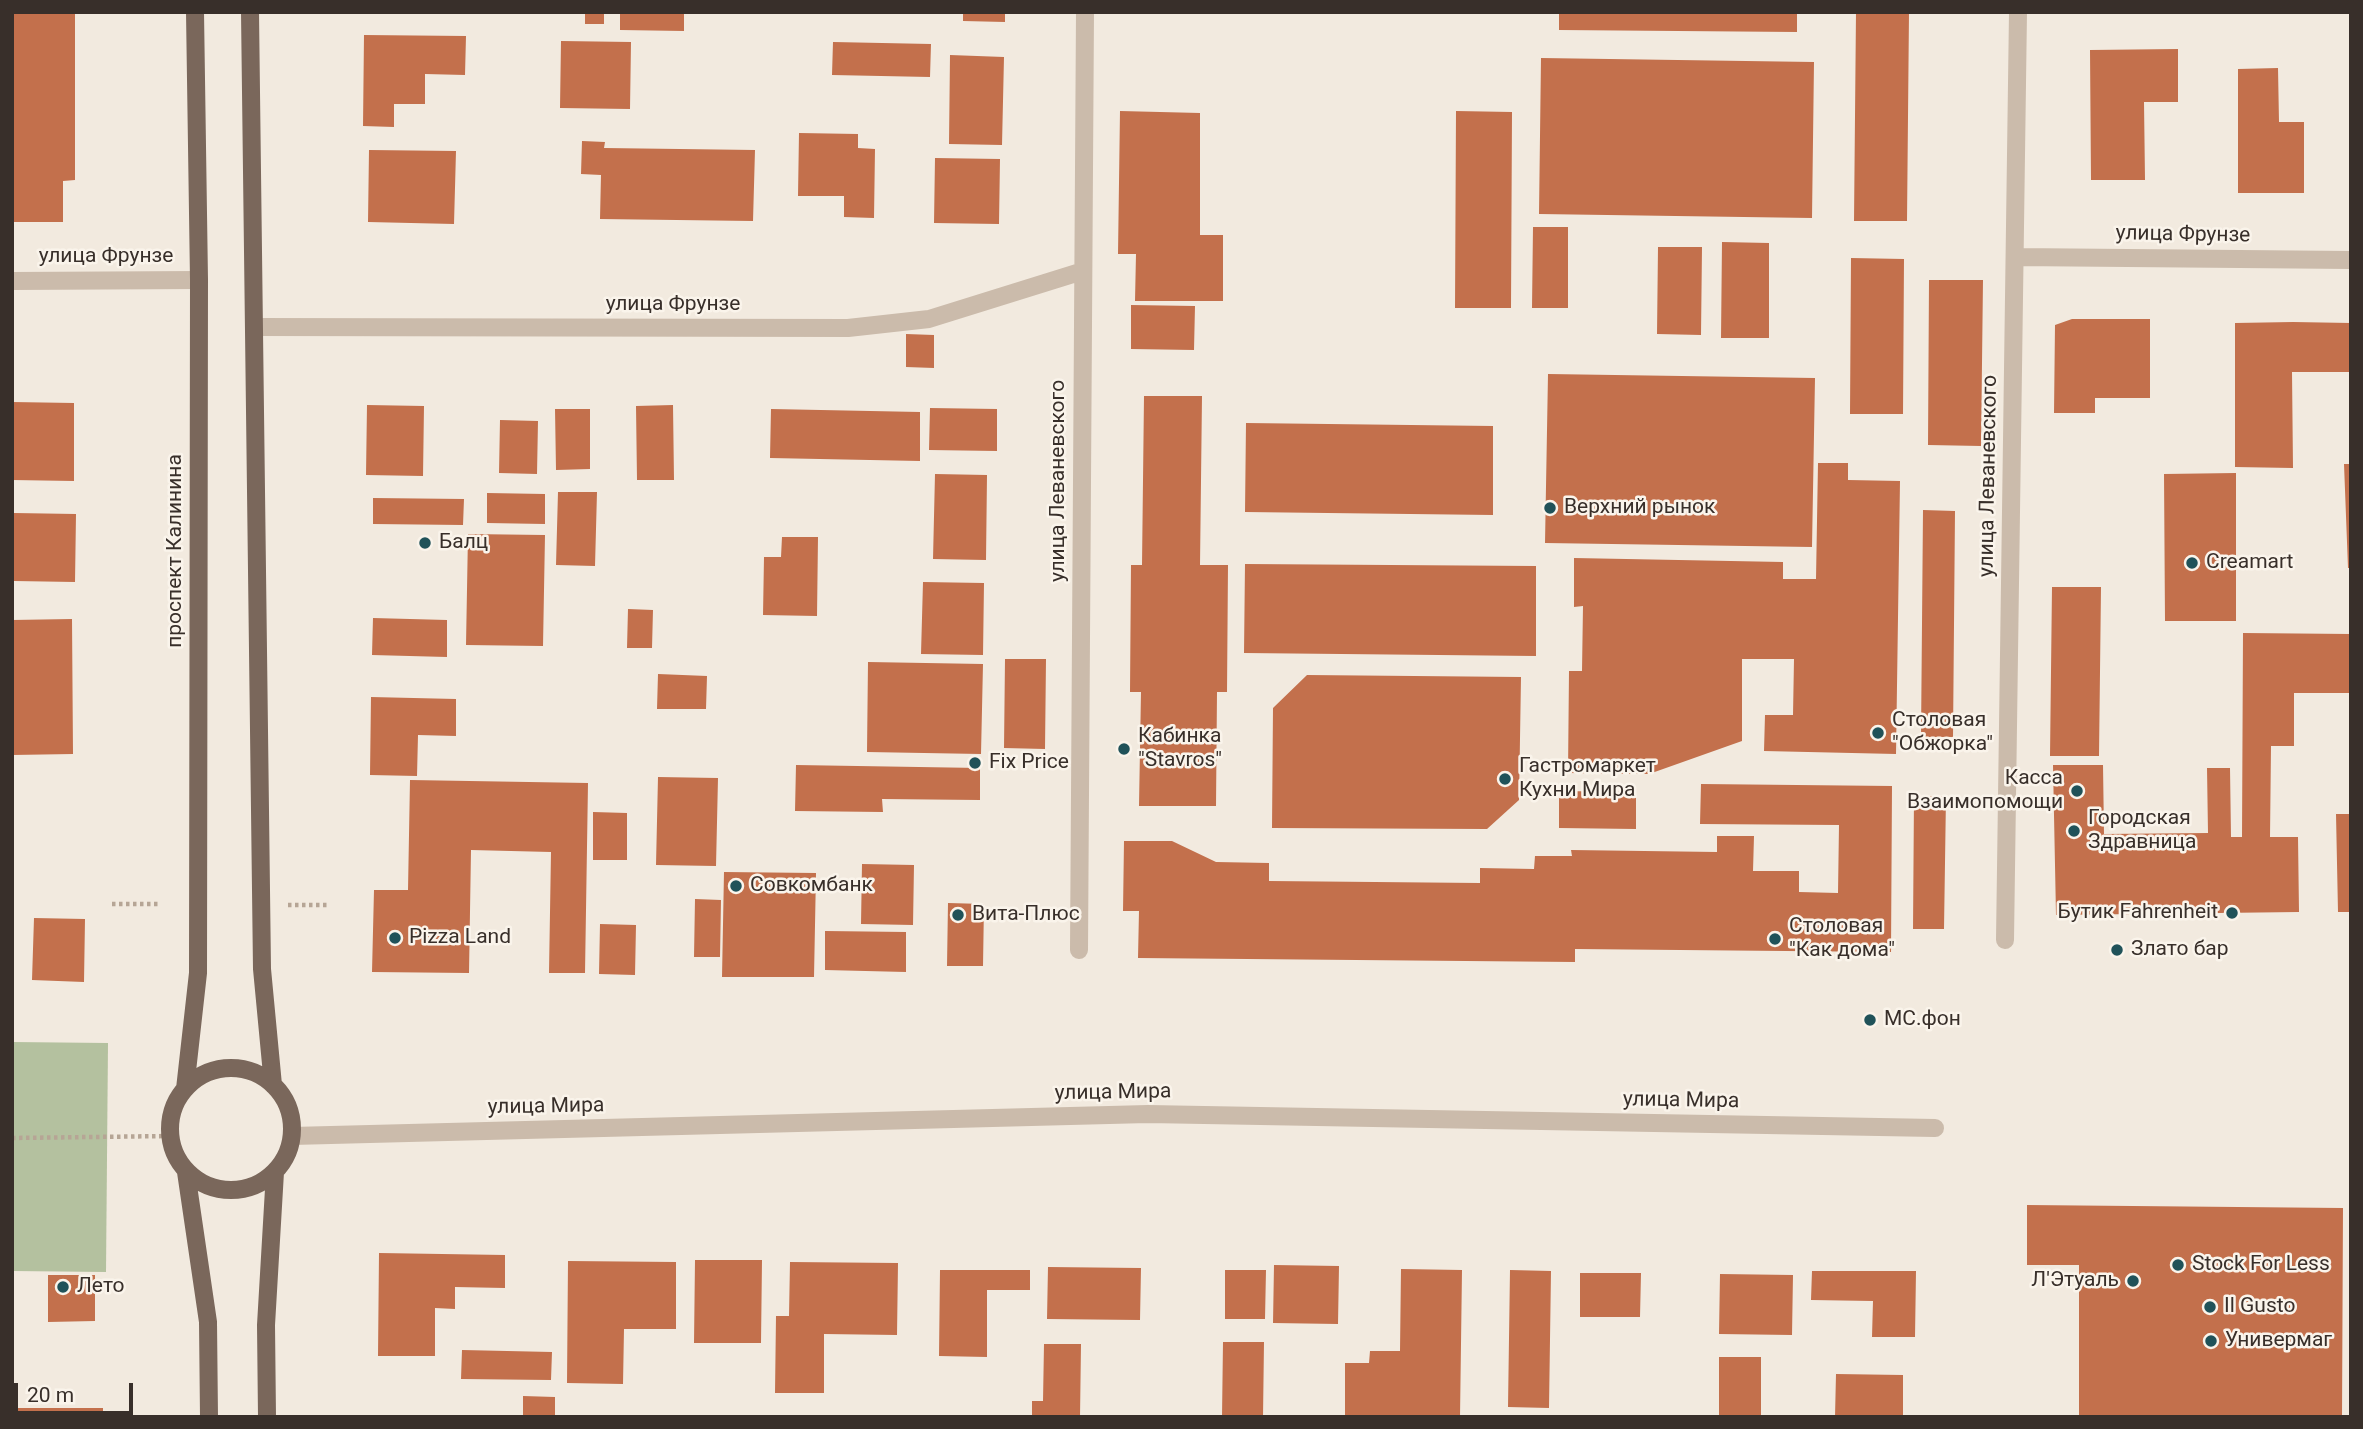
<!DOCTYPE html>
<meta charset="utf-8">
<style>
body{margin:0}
#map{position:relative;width:2363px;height:1429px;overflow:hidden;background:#f2eadf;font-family:Roboto,sans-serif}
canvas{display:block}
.frame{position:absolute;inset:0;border:14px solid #382f2a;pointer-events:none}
.scale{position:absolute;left:14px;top:1383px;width:119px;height:32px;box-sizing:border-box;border:4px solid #382f2a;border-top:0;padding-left:9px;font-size:21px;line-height:24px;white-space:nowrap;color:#382f2a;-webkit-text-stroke:5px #faf4eb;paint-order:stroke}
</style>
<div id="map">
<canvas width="2363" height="1429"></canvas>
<div class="frame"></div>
<div class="scale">20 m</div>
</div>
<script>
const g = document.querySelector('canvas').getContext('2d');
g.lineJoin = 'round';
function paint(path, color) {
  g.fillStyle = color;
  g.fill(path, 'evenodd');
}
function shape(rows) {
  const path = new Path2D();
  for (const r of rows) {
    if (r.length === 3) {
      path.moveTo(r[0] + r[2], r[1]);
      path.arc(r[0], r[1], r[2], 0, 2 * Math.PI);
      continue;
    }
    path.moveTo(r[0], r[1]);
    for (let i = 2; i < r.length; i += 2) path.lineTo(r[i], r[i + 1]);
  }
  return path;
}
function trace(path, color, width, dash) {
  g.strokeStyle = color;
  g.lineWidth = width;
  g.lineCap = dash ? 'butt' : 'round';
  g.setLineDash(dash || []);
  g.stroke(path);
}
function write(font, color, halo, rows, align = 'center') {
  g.font = font + ' Roboto,sans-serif';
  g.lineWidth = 5;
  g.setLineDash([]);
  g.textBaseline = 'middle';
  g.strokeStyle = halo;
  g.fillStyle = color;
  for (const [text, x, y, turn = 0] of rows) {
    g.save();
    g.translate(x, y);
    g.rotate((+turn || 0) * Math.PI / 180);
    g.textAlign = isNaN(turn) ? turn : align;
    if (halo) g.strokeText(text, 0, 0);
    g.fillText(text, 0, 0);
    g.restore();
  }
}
paint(shape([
 [12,1042,108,1043,106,1272,12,1271]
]), '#b4c19f');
paint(shape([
 [12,12,75,12,75,180,63,181,63,222,12,222],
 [585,12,604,12,604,24,585,24],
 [620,12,684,12,684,31,620,30],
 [963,12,1005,12,1005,22,963,21],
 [1559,12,1797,12,1797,32,1559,30],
 [1856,12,1909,12,1907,221,1854,221],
 [364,35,466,36,465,75,425,74,425,104,394,104,394,127,363,126],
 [561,41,631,42,630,109,560,108],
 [833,42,931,44,930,77,832,75],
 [2178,49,2178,102,2144,102,2145,180,2091,180,2090,50],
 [950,55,1004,57,1002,145,949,144],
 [1541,58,1814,62,1812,218,1539,214],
 [2278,68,2279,122,2304,122,2304,193,2238,193,2238,69],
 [1120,111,1200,113,1200,235,1223,235,1223,301,1135,301,1136,254,1118,254],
 [1456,111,1512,112,1511,308,1455,308],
 [799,133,858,134,858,148,875,149,874,218,844,217,844,196,798,196],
 [582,141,605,142,604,148,755,150,753,221,600,219,601,175,581,174],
 [369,150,456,151,454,224,368,222],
 [935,158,1000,159,999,224,934,223],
 [1533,227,1568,227,1568,308,1532,308],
 [1722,242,1769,243,1769,338,1721,338],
 [1658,247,1702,247,1701,335,1657,334],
 [1851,258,1904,259,1903,414,1850,414],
 [1929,280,1983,280,1981,446,1928,445],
 [1131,305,1195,306,1194,350,1131,349],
 [2072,319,2150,319,2150,398,2095,398,2095,413,2054,413,2055,325],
 [2293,322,2351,323,2351,372,2292,372,2293,468,2235,467,2235,323],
 [906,334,934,335,934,368,906,367],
 [1548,374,1815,378,1812,547,1545,543],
 [1144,396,1202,396,1200,565,1228,565,1227,692,1217,692,1216,806,1139,806,1141,692,1130,692,1131,565,1142,565],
 [12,402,74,403,74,481,12,480],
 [367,405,424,406,423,476,366,475],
 [673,405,674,480,637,480,636,406],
 [930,408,997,409,997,451,929,450],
 [555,409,590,409,590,469,556,470],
 [771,409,920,412,920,461,770,458],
 [500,420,538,421,537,474,499,473],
 [1246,423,1493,426,1493,515,1245,512],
 [1818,463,1848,463,1848,480,1900,481,1896,754,1764,751,1765,715,1793,715,1794,659,1742,659,1742,741,1649,774,1568,773,1569,671,1582,671,1583,606,1574,607,1574,558,1783,562,1783,579,1816,579],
 [2344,464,2351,464,2351,568,2348,568],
 [2236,473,2236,621,2165,621,2164,474],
 [935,474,987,475,986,560,933,559],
 [558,492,597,492,595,566,556,565],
 [487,493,545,494,545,524,487,523],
 [373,498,464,499,463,525,373,524],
 [1923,510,1955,511,1953,737,1921,737],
 [14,513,76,514,75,582,14,581],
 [468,534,545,535,543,646,466,645],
 [782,537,818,537,817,616,763,615,764,557,781,557],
 [1245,564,1536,566,1536,656,1244,653],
 [923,582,984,583,983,655,921,654],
 [2052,587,2101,587,2099,756,2050,756],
 [628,609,653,610,652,648,627,648],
 [373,618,447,620,447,657,372,655],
 [72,619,73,754,12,755,12,620],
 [2243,633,2351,634,2351,693,2294,693,2294,746,2271,746,2270,837,2298,837,2299,912,2056,915,2053,765,2103,765,2104,834,2208,833,2207,768,2230,768,2231,837,2242,837],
 [1005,659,1046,659,1045,749,1004,748],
 [868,662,983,664,981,754,867,752],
 [658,674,707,676,706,709,657,709],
 [1307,675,1521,677,1519,800,1487,829,1272,828,1273,708],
 [371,697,456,699,456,736,418,735,417,776,370,775],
 [796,765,980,768,980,800,882,799,883,812,795,811],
 [658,777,718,778,716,866,656,865],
 [410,780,588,783,585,973,549,973,551,852,471,850,469,973,372,972,374,890,408,890],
 [1701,784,1892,786,1891,952,1575,949,1575,962,1138,958,1139,911,1123,911,1124,841,1172,841,1216,862,1269,863,1269,881,1480,883,1480,868,1534,869,1535,856,1572,856,1571,850,1717,852,1717,836,1754,836,1753,871,1799,871,1799,892,1838,893,1839,825,1700,824],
 [1559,791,1636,792,1636,829,1559,828],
 [1914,796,1946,796,1944,929,1913,929],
 [593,812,627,813,627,860,593,860],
 [2336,814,2351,814,2351,912,2338,912],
 [862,864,914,865,913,925,861,924],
 [724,872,816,873,814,977,722,977],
 [695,899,721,900,720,957,694,957],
 [948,903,984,904,983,966,947,966],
 [34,918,85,919,84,982,32,980],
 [600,924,636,925,635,975,599,974],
 [825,931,906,932,906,972,825,970],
 [2027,1205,2343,1208,2342,1417,2079,1417,2079,1265,2027,1265],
 [379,1253,505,1255,505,1288,455,1287,455,1309,435,1308,435,1356,378,1356],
 [695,1260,762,1260,761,1343,694,1343],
 [568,1261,676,1262,676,1329,624,1329,623,1384,567,1383],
 [790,1262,898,1263,897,1335,824,1334,824,1393,775,1393,776,1316,789,1316],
 [1274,1265,1339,1266,1338,1324,1273,1323],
 [1048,1267,1141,1268,1140,1320,1047,1319],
 [1401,1269,1462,1270,1460,1417,1345,1417,1345,1363,1369,1363,1370,1351,1400,1351],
 [940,1270,1030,1270,1030,1290,987,1290,987,1357,939,1356],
 [1225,1270,1266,1270,1265,1319,1225,1319],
 [1510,1270,1551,1271,1549,1408,1508,1407],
 [1812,1271,1916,1271,1915,1337,1872,1337,1873,1301,1811,1300],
 [1580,1273,1641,1273,1640,1317,1580,1317],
 [1720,1274,1793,1275,1792,1335,1719,1334],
 [48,1275,95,1275,95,1321,48,1322],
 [1223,1342,1264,1342,1263,1417,1222,1417],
 [1044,1344,1081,1344,1080,1417,1032,1417,1032,1401,1043,1401],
 [462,1350,552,1352,551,1380,461,1379],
 [1719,1357,1761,1357,1761,1417,1719,1417],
 [1836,1374,1903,1375,1903,1417,1835,1417],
 [523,1396,555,1397,555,1417,523,1417],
 [12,1408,103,1408,103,1417,12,1417]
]), '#c3704c');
trace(shape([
 [112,904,160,904],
 [288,905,328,905],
 [12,1138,170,1136]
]), '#b6a595', 4.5, [3.5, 3.5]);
trace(shape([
 [2016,257,2351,260],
 [12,281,199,280],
 [254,327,848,328,929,319,1083,271],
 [2005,940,2018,12],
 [1079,950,1085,12],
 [292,1136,1148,1114,1935,1128]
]), '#cbbbab', 18);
trace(shape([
 [250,12,262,969,273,1085],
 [231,1129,61],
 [185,1089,198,973,199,280,195,12],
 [186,1172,208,1322,209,1417],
 [267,1417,266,1325,275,1172]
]), '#7a675b', 18);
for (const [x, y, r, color] of [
 [1550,508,7,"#205259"],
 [425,543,7,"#205259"],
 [2192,563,7,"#205259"],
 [1878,733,7,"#205259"],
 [1124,749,7,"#205259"],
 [975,763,7,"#205259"],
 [1505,779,7,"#205259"],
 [2077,791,7,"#205259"],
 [2074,831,7,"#205259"],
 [736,886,7,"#205259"],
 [2232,913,7,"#205259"],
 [958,915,7,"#205259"],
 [395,938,7,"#205259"],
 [1775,939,7,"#205259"],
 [2117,950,7,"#205259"],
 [1870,1020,7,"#205259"],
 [2178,1265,7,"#205259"],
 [2133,1281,7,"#205259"],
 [63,1287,7,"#205259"],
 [2210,1307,7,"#205259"],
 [2211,1341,7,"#205259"]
]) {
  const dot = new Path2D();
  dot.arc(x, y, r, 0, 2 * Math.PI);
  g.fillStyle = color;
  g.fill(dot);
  trace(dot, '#faf4eb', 2.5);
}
write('21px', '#382f2a', '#faf4eb', [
 ["улица Фрунзе",2183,235,1],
 ["улица Фрунзе",106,257],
 ["улица Фрунзе",673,305],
 ["улица Леваневского",1989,476,-89],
 ["улица Леваневского",1059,481,-90],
 ["проспект Калинина",176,551,-90],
 ["улица Мира",1113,1093,-1],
 ["улица Мира",1681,1101,1],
 ["улица Мира",546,1107,-1]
]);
write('21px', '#382f2a', '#faf4eb', [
 ["Верхний рынок",1564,508],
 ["Балц",439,543],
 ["Creamart",2206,563],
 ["Столовая",1892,721],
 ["\"Обжорка\"",1892,745],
 ["Кабинка",1138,737],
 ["\"Stavros\"",1138,761],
 ["Fix Price",989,763],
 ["Гастромаркет",1519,767],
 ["Кухни Мира",1519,791],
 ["Касса",2063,779,"right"],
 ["Взаимопомощи",2063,803,"right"],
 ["Городская",2088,819],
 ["Здравница",2088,843],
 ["Совкомбанк",750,886],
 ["Бутик Fahrenheit",2218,913,"right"],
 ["Вита-Плюс",972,915],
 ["Столовая",1789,927],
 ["\"Как дома\"",1789,951],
 ["Pizza Land",409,938],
 ["Злато бар",2131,950],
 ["МС.фон",1884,1020],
 ["Stock For Less",2192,1265],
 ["Л'Этуаль",2119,1281,"right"],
 ["Лето",77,1287],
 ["Il Gusto",2224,1307],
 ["Универмаг",2225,1341]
], 'left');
</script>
